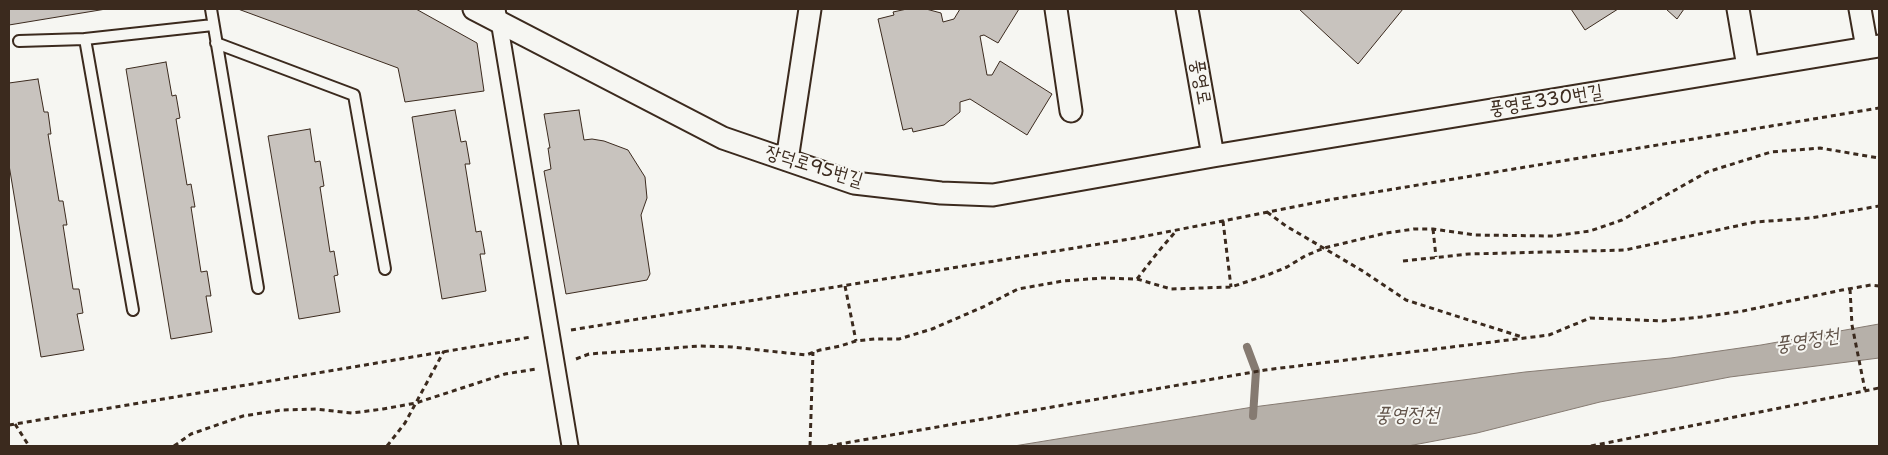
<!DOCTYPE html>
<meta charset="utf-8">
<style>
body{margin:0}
#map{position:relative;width:1888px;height:455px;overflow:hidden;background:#f6f6f2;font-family:"Shantell Sans",sans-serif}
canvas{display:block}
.frame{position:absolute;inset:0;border:10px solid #3b2a1e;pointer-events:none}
</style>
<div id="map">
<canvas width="1888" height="455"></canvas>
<div class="frame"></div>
</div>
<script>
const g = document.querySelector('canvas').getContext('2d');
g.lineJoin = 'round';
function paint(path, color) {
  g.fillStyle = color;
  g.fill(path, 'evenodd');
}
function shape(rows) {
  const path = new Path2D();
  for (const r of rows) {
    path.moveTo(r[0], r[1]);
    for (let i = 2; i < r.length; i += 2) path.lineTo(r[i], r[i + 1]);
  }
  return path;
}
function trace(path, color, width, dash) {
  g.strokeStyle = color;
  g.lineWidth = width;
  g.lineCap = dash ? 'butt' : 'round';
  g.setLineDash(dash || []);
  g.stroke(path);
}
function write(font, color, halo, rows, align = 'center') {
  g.font = font + ' "Shantell Sans","Poor Story",sans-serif';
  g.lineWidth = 4;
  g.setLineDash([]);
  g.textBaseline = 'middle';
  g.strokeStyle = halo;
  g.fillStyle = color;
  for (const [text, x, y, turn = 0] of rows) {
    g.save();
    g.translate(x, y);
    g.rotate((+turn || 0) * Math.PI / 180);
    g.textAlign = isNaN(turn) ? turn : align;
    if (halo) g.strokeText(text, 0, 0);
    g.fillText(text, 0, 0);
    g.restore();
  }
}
const water = shape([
 [1879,324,1879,358,1730,377,1600,402,1477,433,1408,446,1014,446,1253,407,1525,372,1671,358,1761,345,1879,324]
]);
paint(water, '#b6b0a9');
trace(water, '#857a71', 1);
trace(shape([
 [1247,347,1256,371,1253,416]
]), '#857a71', 8);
const building = shape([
 [9,9,106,9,9,25,9,9],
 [238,9,416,9,477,43,484,91,405,102,398,68,238,9],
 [907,9,926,9,941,13,943,22,954,19,960,9,1019,9,998,43,984,35,980,36,987,75,992,75,1000,61,1052,94,1027,135,970,99,960,102,960,112,944,125,913,132,912,128,903,130,878,19,894,15,893,12,907,9],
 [1299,9,1403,9,1358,64,1299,9],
 [1571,9,1618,9,1585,30,1571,9],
 [1666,9,1684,9,1677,19,1666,9],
 [166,62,172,96,176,95,180,118,176,119,187,185,191,184,195,207,191,207,201,272,207,271,211,296,206,296,212,332,171,339,126,69,166,62],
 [38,79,44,112,48,112,51,134,48,134,59,201,63,201,67,225,63,225,73,289,79,289,83,313,77,314,84,350,41,357,9,165,9,83,38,79],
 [455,110,461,142,466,141,470,164,465,164,476,232,481,231,485,254,480,254,486,291,442,299,412,117,455,110],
 [579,110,584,140,592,139,604,141,628,150,645,177,647,198,641,215,650,274,647,280,566,294,544,171,551,169,548,148,550,148,544,114,579,110],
 [310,129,315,162,320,161,324,186,320,187,330,252,334,251,338,275,334,276,340,312,299,319,268,136,310,129]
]);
paint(building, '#c8c3be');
trace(building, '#3b2a1e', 1);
const service = shape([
 [211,9,258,288],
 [85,39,133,310],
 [19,41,85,39,213,25],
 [216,43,354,95,385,269]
]);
const pedestrian = shape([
 [497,9,570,446]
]);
const minor = shape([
 [474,9,723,138,854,183,941,193,993,195,1213,156,1879,46],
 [1056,9,1071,111],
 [1187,9,1213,156],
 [1738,9,1748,67],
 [1860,9,1867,48],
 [787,160,810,9]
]);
trace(service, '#3b2a1e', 14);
trace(pedestrian, '#3b2a1e', 19);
trace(minor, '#3b2a1e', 25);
trace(shape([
 [1267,212,1286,226,1361,270,1406,300,1522,337],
 [1223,221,1231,287],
 [1433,229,1436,257],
 [1403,261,1469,254,1625,250,1755,222,1811,218,1879,206],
 [1137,279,1158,252,1176,231],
 [845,286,856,341],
 [1850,289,1852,325,1865,390],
 [571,330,1136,238,1334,199,1879,108],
 [576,359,589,354,700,346,732,347,806,355,820,350,840,346,856,341,875,339,899,339,932,329,983,307,1018,289,1063,281,1102,278,1137,279,1171,289,1231,287,1270,274,1287,267,1305,256,1324,248,1386,233,1414,229,1433,229,1475,235,1553,236,1590,231,1622,220,1707,172,1771,152,1820,148,1879,158],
 [15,424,29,446],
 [9,425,531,337],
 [174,446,191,434,243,416,282,410,316,409,352,413,383,409,416,403,505,374,536,369],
 [387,446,405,423,444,351],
 [810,446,813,352],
 [828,446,1265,370,1549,335,1590,318,1662,321,1701,317,1743,311,1842,290,1871,285,1879,286],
 [1591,446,1879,388]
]), '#3b2a1e', 3, [5, 4]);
trace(service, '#f6f6f2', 10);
trace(pedestrian, '#f6f6f2', 15);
trace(minor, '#f6f6f2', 21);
write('19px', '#3b2a1e', '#f6f6f2', [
 ["풍영로",1200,82,80],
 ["풍영로330번길",1546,101,-9],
 ["장덕로95번길",814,167,17]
]);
write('italic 20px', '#605248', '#f6f6f2', [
 ["풍영정천",1807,341,-9],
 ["풍영정천",1407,416]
]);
</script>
